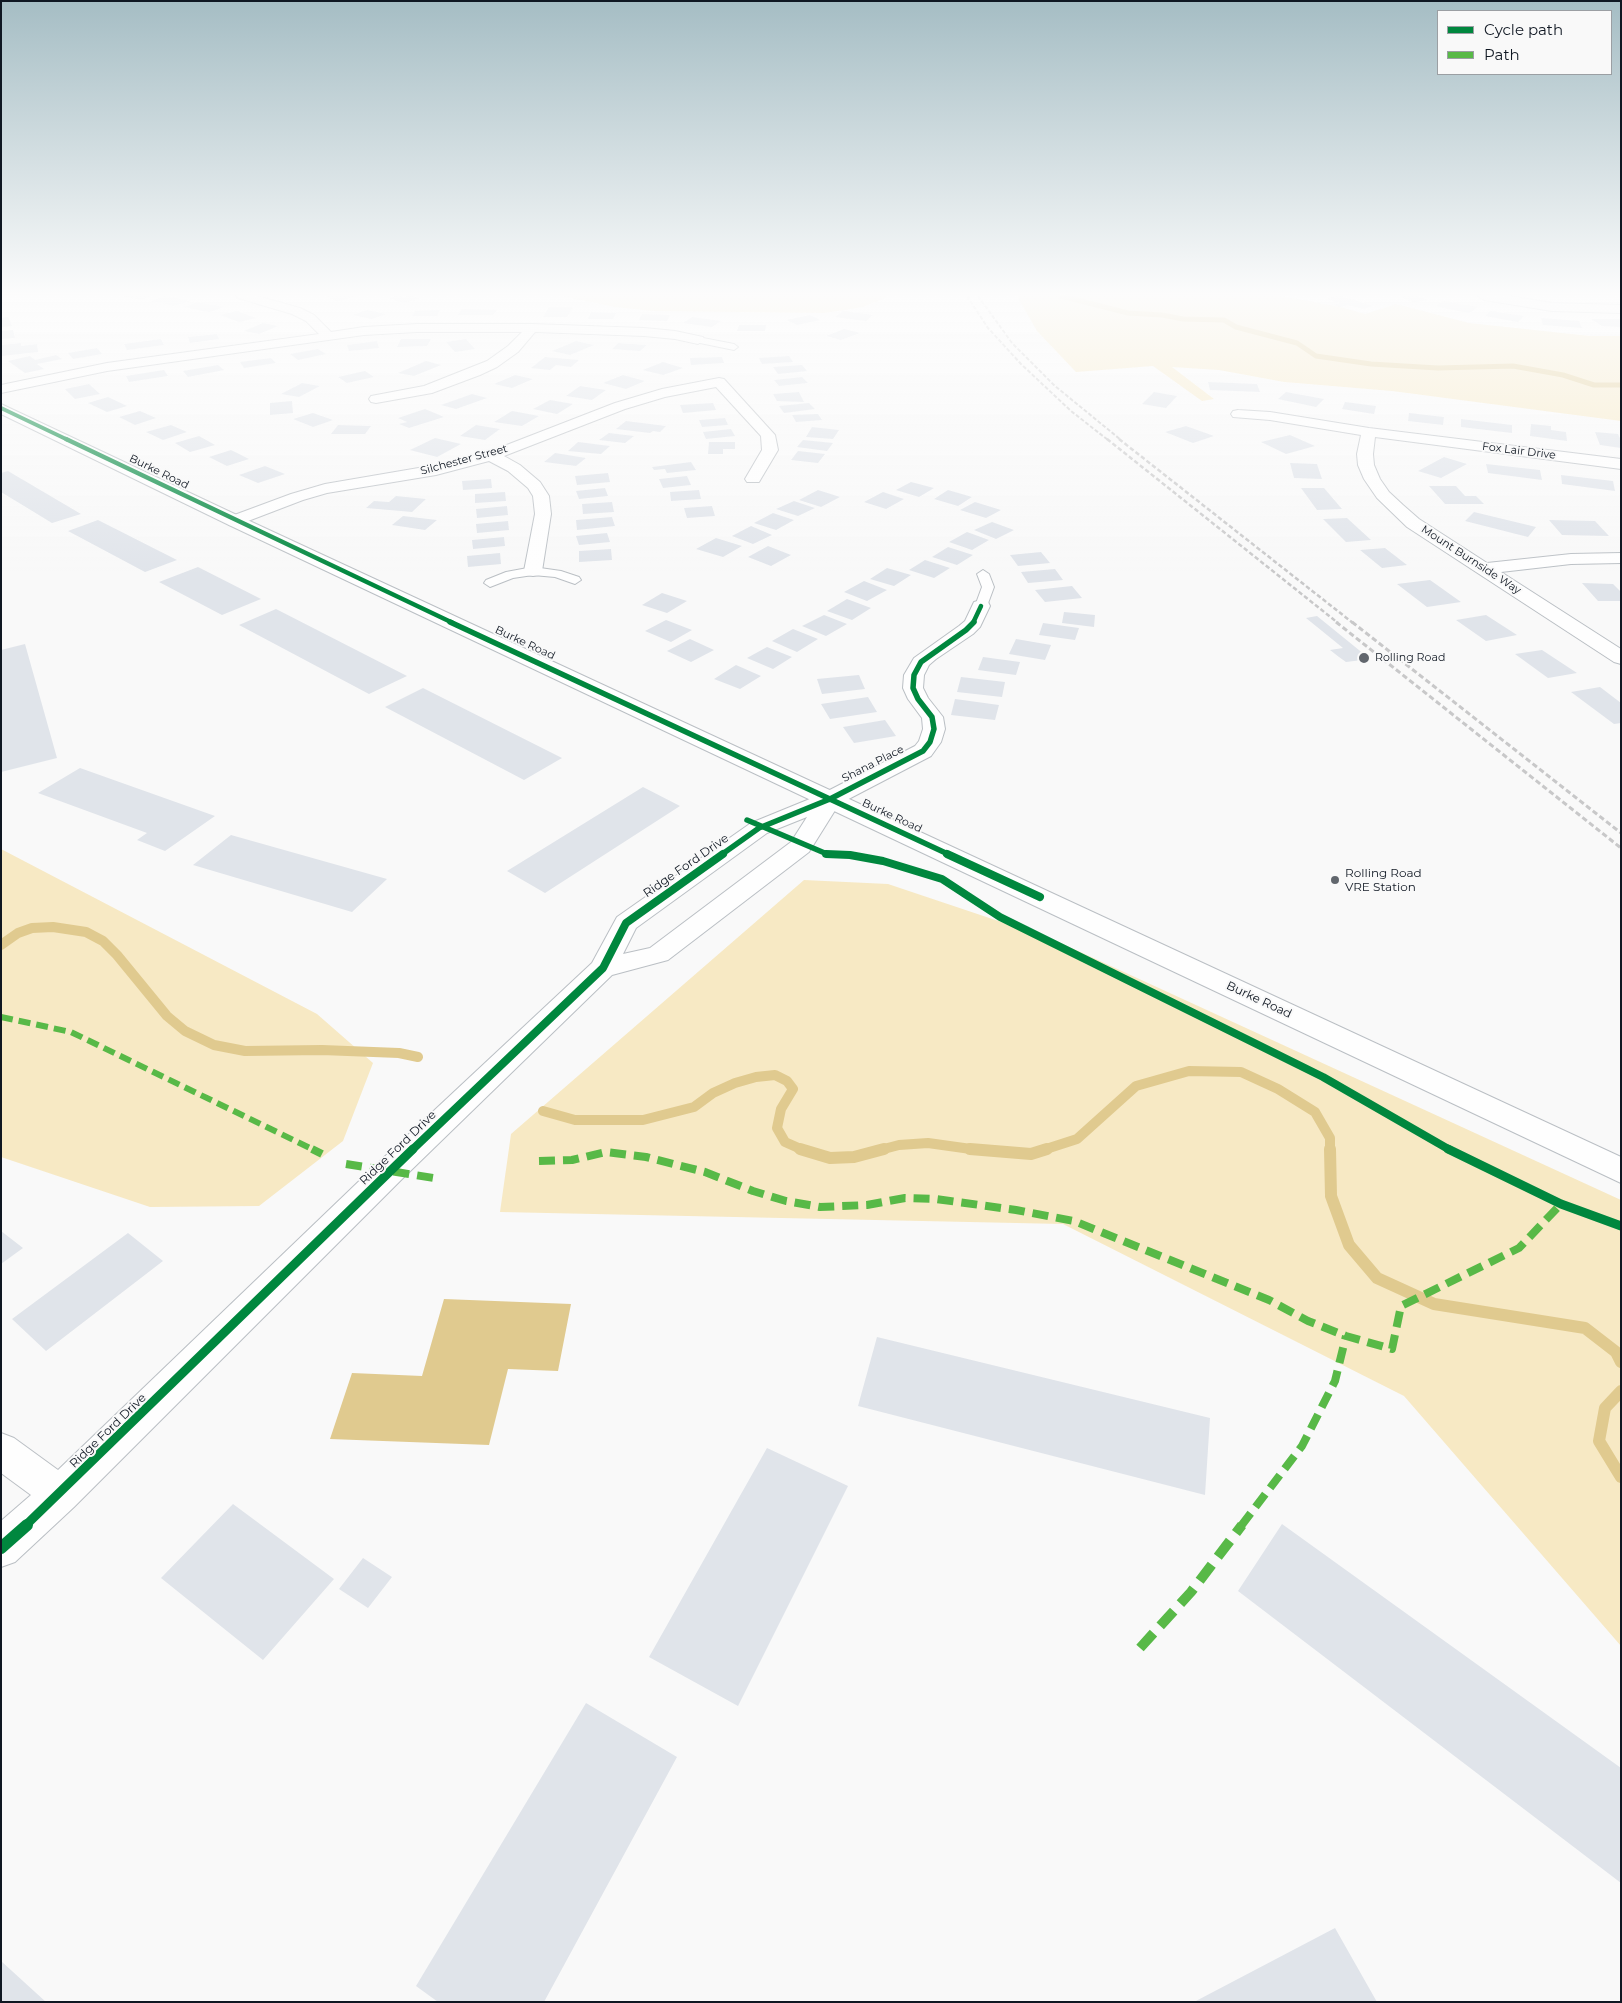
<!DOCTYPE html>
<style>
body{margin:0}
#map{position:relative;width:1622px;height:2003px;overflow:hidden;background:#f9f9f9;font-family:Montserrat,sans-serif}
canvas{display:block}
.frame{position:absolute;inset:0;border:2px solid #0f1722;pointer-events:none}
.legend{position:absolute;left:1437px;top:10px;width:175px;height:65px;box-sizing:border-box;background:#f9f9f9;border:1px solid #9b9fa3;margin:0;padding:6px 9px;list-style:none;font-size:15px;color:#0f1722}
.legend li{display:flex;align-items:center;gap:10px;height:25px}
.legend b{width:25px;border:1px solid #9b9fa3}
</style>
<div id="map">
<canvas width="1622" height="2003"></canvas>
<div class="frame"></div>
<ul class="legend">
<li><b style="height:6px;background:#00873e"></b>Cycle path</li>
<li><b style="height:6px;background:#58b947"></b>Path</li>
</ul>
</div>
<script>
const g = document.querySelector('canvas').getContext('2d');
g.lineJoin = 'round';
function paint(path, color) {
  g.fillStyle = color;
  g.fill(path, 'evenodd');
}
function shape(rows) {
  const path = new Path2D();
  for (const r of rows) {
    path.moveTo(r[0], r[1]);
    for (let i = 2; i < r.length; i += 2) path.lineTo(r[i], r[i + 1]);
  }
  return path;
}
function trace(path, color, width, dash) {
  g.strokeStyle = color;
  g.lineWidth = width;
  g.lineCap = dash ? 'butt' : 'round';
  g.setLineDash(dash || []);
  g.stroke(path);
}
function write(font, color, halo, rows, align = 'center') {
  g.font = font + ' Montserrat,sans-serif';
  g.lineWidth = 4;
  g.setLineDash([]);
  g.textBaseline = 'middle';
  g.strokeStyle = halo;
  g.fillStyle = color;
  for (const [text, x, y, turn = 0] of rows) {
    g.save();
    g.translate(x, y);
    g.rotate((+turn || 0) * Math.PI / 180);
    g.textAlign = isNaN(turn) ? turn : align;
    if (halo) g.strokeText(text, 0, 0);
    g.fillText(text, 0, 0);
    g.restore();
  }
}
paint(shape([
 [563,296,886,296,887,297,863,307,824,313,654,311,615,307],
 [1017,296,1281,296,1340,307,1365,314,1396,304,1469,323,1590,336,1621,336,1621,421,1392,391,1284,382,1219,370,1172,367,1214,399,1202,401,1153,366,1076,372,1037,331],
 [1,849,317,1014,373,1063,343,1141,259,1206,150,1207,1,1157],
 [804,880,888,884,1052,939,1621,1200,1621,1646,1404,1396,1063,1224,500,1212,511,1134]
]), '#f7e9c4');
paint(shape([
 [444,1299,571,1304,558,1371,508,1369,489,1445,330,1439,352,1373,422,1376]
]), '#e0ca8f');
trace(shape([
 [1061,296,1128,313,1162,315,1183,319,1224,320,1236,327,1297,343,1316,356,1371,364,1438,368,1513,366,1563,375,1594,385,1621,385]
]), '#e0ca8f', 5);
trace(shape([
 [1,945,18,933,32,928,53,927,86,932,103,941,117,955,167,1016,185,1031,214,1045,245,1051,322,1050,399,1053,418,1057],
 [543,1111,575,1120,643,1120,694,1107,713,1093,735,1083,756,1077,775,1075,787,1081,793,1089,781,1109,777,1128,785,1142,803,1150],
 [880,1150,899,1145,928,1143,978,1150],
 [1043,1150,1077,1139,1136,1086,1189,1071,1241,1072,1278,1089,1315,1112,1330,1138,1330,1150]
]), '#e0ca8f', 10);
trace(shape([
 [800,1149,830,1158,854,1157,884,1149],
 [970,1149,1031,1154,1047,1149],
 [1330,1149,1331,1196,1349,1245,1377,1278,1434,1304,1585,1328,1616,1352,1621,1362],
 [1621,1391,1605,1408,1599,1441,1621,1477]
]), '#e0ca8f', 12);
paint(shape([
 [123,296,149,296,149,297,141,300],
 [165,296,167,296,190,301,174,306,151,301],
 [325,296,353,296,353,297,338,301],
 [412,296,419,299,402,303,388,297],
 [1337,296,1340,296,1374,306,1363,309,1348,305,1340,307,1333,305,1340,303,1328,299],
 [1399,296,1419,296,1427,300,1413,302],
 [1444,301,1478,307,1469,313,1435,306],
 [197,302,224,307,209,312,184,307],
 [549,307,573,307,567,317,543,317],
 [462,309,497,310,493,315,458,315],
 [367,310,386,314,372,319,353,315],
 [440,310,437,316,412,316,415,311],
 [237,311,256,318,239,322,220,315],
 [843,311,873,315,866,321,835,317],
 [1490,311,1524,316,1518,322,1485,316],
 [591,312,616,313,613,319,588,319],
 [642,314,670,315,667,321,639,320],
 [810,315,820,320,797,325,787,320],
 [8,317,12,326,1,327,1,318],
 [692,317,721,321,712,327,683,323],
 [1541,318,1579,321,1582,328,1543,325],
 [1591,319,1621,319,1621,327,1602,326],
 [263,323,278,326,259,334,244,331],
 [739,325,766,325,765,331,737,331],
 [844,329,860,333,841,340,826,336],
 [13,330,15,338,1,339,1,331],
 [217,334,219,339,190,343,188,337],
 [161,339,164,345,127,350,124,344],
 [401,339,431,339,427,346,397,347],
 [466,339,475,349,455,352,446,342],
 [377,341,379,348,349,351,347,345],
 [576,341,594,345,570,355,552,351],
 [21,343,21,346,37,344,38,352,2,356,1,345],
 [618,343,647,345,640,351,612,349],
 [97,348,102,354,73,359,68,353],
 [318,349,326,354,298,360,290,354],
 [56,355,62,359,37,364,44,369,25,373,8,361,30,356,35,360],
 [789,356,793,362,762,364,759,358],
 [545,357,579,360,571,367,556,365,550,370,531,368],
 [722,357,724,363,691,365,690,358],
 [271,358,276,363,244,368,240,362],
 [426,361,441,365,414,376,398,373],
 [663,362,683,368,663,375,643,370],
 [218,365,224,370,188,377,183,371],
 [802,365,807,371,778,374,773,367],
 [164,370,168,376,129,382,126,376],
 [365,371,374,377,347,383,338,377],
 [515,375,533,379,512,388,494,384],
 [623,375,645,381,626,389,603,383],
 [802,377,808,383,779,386,774,380],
 [1208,382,1257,384,1260,392,1210,390],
 [302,383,320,386,299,397,281,394],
 [89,384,100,394,75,399,65,389],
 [580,386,606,390,592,400,566,396],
 [799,392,804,402,777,401,773,394],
 [1154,392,1177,396,1166,408,1142,404],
 [1286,392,1324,399,1316,407,1278,399],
 [472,394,487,398,456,409,441,405],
 [108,397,127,406,107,412,88,403],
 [550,400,573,404,557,414,533,409],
 [292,401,293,413,270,415,270,403],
 [1345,402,1376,406,1374,414,1342,409],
 [713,403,716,410,683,413,680,405],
 [809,403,815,409,784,413,779,406],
 [425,409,444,417,409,428,399,424,407,422,398,418],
 [140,411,156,418,135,425,119,417],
 [512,411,539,416,522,426,494,422],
 [313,413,333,420,313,427,293,419],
 [1409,413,1444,417,1443,425,1408,421],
 [818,414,822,420,796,422,792,415],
 [725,418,728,425,702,427,699,420],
 [1461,419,1512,425,1512,433,1461,427],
 [626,421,666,426,660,432,653,431,650,433,616,429],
 [1531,424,1551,426,1551,430,1566,432,1567,441,1530,436],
 [171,425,187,432,163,440,146,432],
 [338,425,371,426,365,434,331,434],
 [476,425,500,429,485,440,460,436],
 [1186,426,1214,436,1193,443,1165,432],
 [812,427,839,430,833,439,806,437],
 [731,429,735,436,706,439,703,432],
 [1595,432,1618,434,1621,440,1621,448,1600,445],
 [609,433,634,436,625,443,599,440],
 [1290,435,1315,446,1286,454,1261,442],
 [199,436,215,445,190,452,175,443],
 [435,438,461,444,437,457,410,450],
 [803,440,833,443,827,451,797,447],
 [578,442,610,446,601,454,568,451],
 [709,442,735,442,735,449,723,449,723,454,708,454],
 [231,450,249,459,227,466,209,457],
 [798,451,825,454,818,463,791,460],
 [555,453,586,458,576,466,544,462],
 [1444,457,1467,464,1441,478,1418,471],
 [691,462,696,470,667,473,665,469,654,470,652,467],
 [1290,463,1317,464,1322,479,1294,478],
 [1486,464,1540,470,1542,480,1488,473],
 [265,466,285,474,258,483,239,475],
 [8,471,81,514,52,523,1,492,1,473],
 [608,473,610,482,577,485,575,476],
 [1561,475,1613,481,1615,491,1562,484],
 [687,476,691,485,663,488,659,479],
 [491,479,492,488,463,490,462,481],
 [911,482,934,488,919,497,896,490],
 [1429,486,1456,486,1465,496,1476,496,1484,504,1445,504],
 [605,488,608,496,579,499,576,491],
 [1301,488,1324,488,1342,509,1317,510],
 [699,490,701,499,671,501,670,492],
 [818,490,840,497,821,507,799,500],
 [948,490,972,497,958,506,934,499],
 [505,492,506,501,475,503,475,494],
 [883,492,904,499,886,509,864,502],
 [396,496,426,499,412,512,366,508,374,501,389,502],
 [794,501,815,508,798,516,776,509],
 [612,502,614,512,583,514,582,504],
 [975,502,1001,510,986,518,960,510],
 [507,506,508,515,477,518,476,509],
 [712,506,715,516,687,518,684,508],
 [1474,512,1536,527,1528,537,1465,521],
 [773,513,794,520,776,530,754,523],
 [403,516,437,520,425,530,392,525],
 [612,517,615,526,577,530,576,520],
 [1347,518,1371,540,1346,542,1323,519],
 [98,520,177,560,145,572,68,531],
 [1549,520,1595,521,1609,536,1562,535],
 [508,521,509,530,477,533,476,524],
 [992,522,1014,530,996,539,974,530],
 [751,526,772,535,753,544,732,536],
 [967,532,989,540,972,550,949,542],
 [607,533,610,542,579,545,576,536],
 [504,537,505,546,473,549,472,540],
 [716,538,742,546,723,557,696,549],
 [768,546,791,555,771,566,748,557],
 [948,547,973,555,957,565,932,557],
 [1385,548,1407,565,1382,568,1360,550],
 [611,549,612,560,579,562,579,551],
 [1041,552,1050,563,1018,566,1010,555],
 [500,553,501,564,468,567,467,556],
 [925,560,950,568,934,578,909,570],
 [198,567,261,599,222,615,159,582],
 [887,568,911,575,894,586,870,579],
 [1055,569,1063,580,1028,583,1021,572],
 [1430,580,1461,602,1427,607,1397,584],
 [864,581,887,590,867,601,844,592],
 [1582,583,1613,584,1621,592,1621,601,1598,601],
 [1072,586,1082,598,1045,602,1035,590],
 [662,593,687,601,667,613,642,605],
 [847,599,871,608,852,620,827,611],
 [276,609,407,676,369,694,239,625],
 [1064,612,1095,615,1094,627,1062,623],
 [824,615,847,624,826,636,802,626],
 [1486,615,1517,635,1486,641,1456,620],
 [1317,616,1370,659,1346,662,1339,657,1330,650,1343,648,1306,618],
 [666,620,692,630,671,642,645,631],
 [1043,623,1079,628,1075,640,1039,635],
 [793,629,818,639,797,652,772,641],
 [690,639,714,650,691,662,667,651],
 [1016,639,1051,645,1045,660,1009,654],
 [25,644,57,758,1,772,1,650],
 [767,647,792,657,773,669,747,658],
 [1542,650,1577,673,1548,678,1515,654],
 [983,657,1020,662,1016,675,978,670],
 [736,665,761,676,740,689,714,679],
 [859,675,865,689,822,694,817,679],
 [961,677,1005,682,1002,697,957,692],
 [1600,687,1621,703,1621,723,1614,724,1571,692],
 [423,688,562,758,524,780,385,707],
 [868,697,877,712,830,719,821,704],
 [955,699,999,705,995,720,951,715],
 [885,720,896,736,854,743,843,727],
 [80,768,215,816,165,851,137,840,147,833,38,793],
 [643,787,680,806,545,893,507,871],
 [231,835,387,879,352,912,193,865],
 [1,1231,23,1248,1,1264],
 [128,1233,163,1261,46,1351,12,1319],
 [877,1337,1210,1418,1205,1495,858,1406],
 [767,1448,848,1486,738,1706,649,1657],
 [233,1504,334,1579,263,1660,161,1578],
 [1282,1524,1621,1768,1621,1883,1238,1591],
 [363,1558,392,1577,368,1608,339,1589],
 [586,1703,677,1757,544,2002,438,2002,416,1986],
 [1335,1928,1377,2002,1194,2002],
 [1,1961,46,2002,1,2002]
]), '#e0e4ea');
const service = shape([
 [698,337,734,344,738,347,734,350,695,342,695,338,698,337],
 [533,567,561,571,579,577,581,580,575,584,555,577,533,575,513,578,490,587,484,583,486,580,506,572,533,567],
 [983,570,989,574,994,587,987,606,981,610,975,606,982,587,977,574,983,570]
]);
const minor = shape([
 [236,296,257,296,300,308,314,315,331,332,364,327,417,324,532,324,644,328,675,331,703,337,704,340,698,344,675,339,644,336,535,332,518,352,497,367,480,375,432,393,376,403,371,402,369,399,371,396,424,386,487,361,508,346,522,332,417,332,364,335,107,371,1,393,1,385,107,363,319,334,306,321,292,314,238,298,236,296],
 [1478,296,1509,296,1552,303,1621,305,1621,313,1552,311,1484,300,1478,296],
 [719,378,724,379,775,435,778,450,759,482,747,482,745,479,762,450,761,436,716,387,665,397,625,409,504,456,520,465,540,482,549,496,551,514,542,571,539,575,533,576,527,575,524,571,535,514,533,496,528,488,508,471,489,461,436,475,327,493,303,500,235,526,229,525,227,521,229,517,291,494,325,484,436,465,486,453,615,403,662,389,719,378],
 [1238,410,1270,412,1369,428,1621,459,1621,469,1375,437,1373,454,1374,465,1380,479,1389,492,1403,505,1419,519,1487,563,1571,554,1621,553,1621,563,1571,564,1501,572,1621,649,1621,664,1614,662,1407,527,1377,498,1364,479,1358,465,1357,454,1361,435,1270,420,1233,417,1231,414,1233,411,1238,410],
 [981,600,988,602,990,606,980,627,973,634,936,659,929,665,924,675,923,688,928,698,943,717,945,729,941,742,931,756,839,804,809,852,668,960,612,975,401,1180,74,1507,15,1562,1,1567,1,1521,31,1495,1,1473,1,1433,14,1438,58,1470,379,1162,592,963,617,917,751,823,822,794,915,746,919,741,923,729,922,718,908,699,903,688,904,675,914,658,959,626,965,621,974,602,981,600],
 [807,817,791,842,650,948,623,954,636,928,767,833,807,817]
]);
const tertiary = shape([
 [1,404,241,517,1621,1157,1621,1183,229,525,1,414,1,404]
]);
trace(service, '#babfc4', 2);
trace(minor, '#babfc4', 2);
trace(tertiary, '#babfc4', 2);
paint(service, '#fefefe');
paint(minor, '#fefefe');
paint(tertiary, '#fefefe');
trace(shape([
 [967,296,988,328,1021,364,1071,411,1108,440],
 [978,296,1012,343,1055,386,1121,440]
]), '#c8c8c9', 2, [4, 2]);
trace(shape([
 [1107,439,1338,623],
 [1119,439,1353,623]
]), '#c8c8c9', 2.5, [4.5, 2.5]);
trace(shape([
 [1336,622,1621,848],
 [1352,622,1621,833]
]), '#c8c8c9', 3, [5.5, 3]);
trace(shape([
 [1,1017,71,1032,314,1150]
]), '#58b947', 6, [12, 6]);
trace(shape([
 [312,1149,322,1154],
 [539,1161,572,1160,606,1152,646,1157,705,1172,753,1191,786,1201,820,1207,867,1205,905,1198,936,1199,1016,1210,1074,1221,1269,1300,1308,1321,1346,1336,1392,1349,1401,1306,1519,1248,1561,1204],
 [346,1164,440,1179],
 [1241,1526,1302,1446,1335,1381,1346,1336]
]), '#58b947', 8, [16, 8]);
trace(shape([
 [1140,1648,1191,1592,1242,1525]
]), '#58b947', 10, [20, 10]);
trace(shape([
 [1,408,68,440]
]), '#00873e', 4);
trace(shape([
 [66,439,453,623],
 [973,623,981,606]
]), '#00873e', 4.5);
trace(shape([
 [450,622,950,855],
 [747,820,827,854,849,855],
 [721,855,759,828,830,799,923,751,930,742,934,729,932,717,918,699,913,688,914,675,921,662,966,630,974,622]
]), '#00873e', 5.5);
trace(shape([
 [826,854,850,855,883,861,942,879,1000,917,1323,1077,1450,1150],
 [947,854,1040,897],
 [412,1150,603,968,626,923,723,854]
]), '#00873e', 8);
trace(shape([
 [1448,1149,1561,1204,1621,1226],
 [25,1526,413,1149]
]), '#00873e', 9);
trace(shape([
 [1,1548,27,1525]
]), '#00873e', 12);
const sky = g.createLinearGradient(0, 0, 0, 577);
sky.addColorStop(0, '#a5bdc4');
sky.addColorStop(0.51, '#fcfcfc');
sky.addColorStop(1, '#fcfcfc00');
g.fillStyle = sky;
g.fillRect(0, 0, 1622, 577);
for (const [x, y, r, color] of [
 [1364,658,6,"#61666d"],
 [1335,880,5,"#61666d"]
]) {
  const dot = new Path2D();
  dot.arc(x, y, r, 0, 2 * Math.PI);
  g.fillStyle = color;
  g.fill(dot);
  trace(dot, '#f9f9f9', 2);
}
write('11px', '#0f1722', '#f9f9f9', [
 ["Fox Lair Drive",1519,451,7],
 ["Silchester Street",464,460,-15],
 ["Burke Road",159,472,26],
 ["Mount Burnside Way",1471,560,33],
 ["Burke Road",525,643,25],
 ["Shana Place",873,764,-27],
 ["Burke Road",892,816,25]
]);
write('11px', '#0f1722', '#f9f9f9', [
 ["Rolling Road",1375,658]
], 'left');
write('12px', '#0f1722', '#f9f9f9', [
 ["Ridge Ford Drive",686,866,-35],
 ["Burke Road",1259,1000,25],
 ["Ridge Ford Drive",398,1148,-44],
 ["Ridge Ford Drive",108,1431,-44]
]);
write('12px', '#0f1722', '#f9f9f9', [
 ["Rolling Road",1345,873],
 ["VRE Station",1345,887]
], 'left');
</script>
